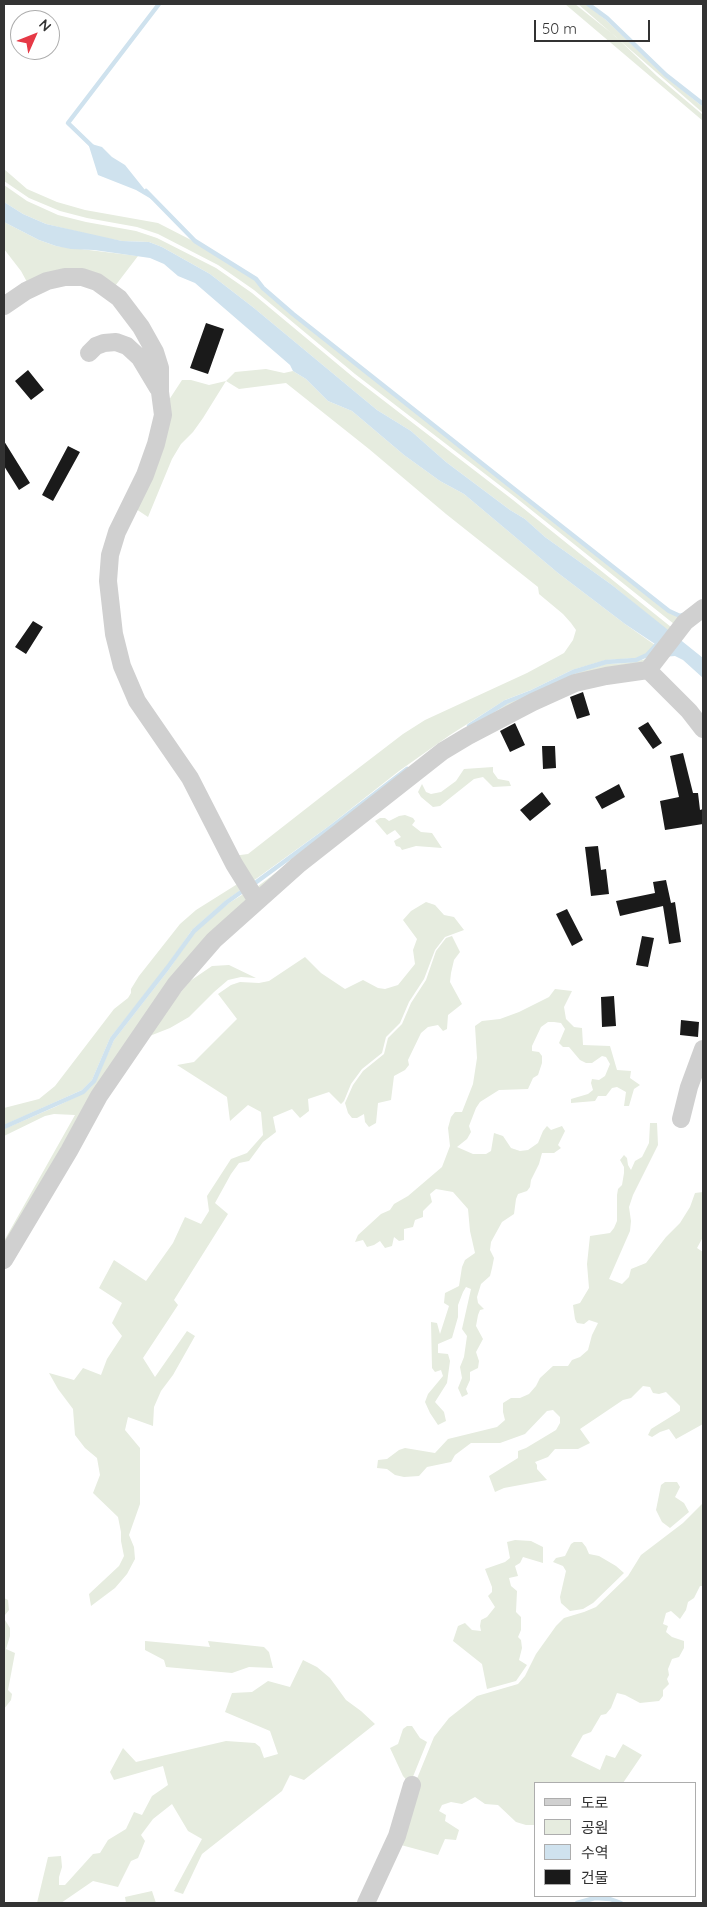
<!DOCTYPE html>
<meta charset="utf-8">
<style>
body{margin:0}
#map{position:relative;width:707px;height:1907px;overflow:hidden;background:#fff;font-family:Quicksand,"Noto Sans KR",sans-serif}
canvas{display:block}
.frame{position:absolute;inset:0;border:5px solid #333;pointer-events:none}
.legend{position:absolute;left:534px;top:1782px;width:162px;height:115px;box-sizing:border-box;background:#fff;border:1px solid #adadad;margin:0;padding:6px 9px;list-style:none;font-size:15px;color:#333}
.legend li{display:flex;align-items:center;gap:10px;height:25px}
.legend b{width:25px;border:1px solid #adadad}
.north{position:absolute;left:10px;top:10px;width:50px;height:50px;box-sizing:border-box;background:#fff;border:1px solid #adadad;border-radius:50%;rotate:46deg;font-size:14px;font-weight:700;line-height:20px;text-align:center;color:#333}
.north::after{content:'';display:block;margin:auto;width:18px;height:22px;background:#e63946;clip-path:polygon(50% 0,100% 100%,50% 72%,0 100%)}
.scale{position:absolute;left:534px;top:20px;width:116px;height:22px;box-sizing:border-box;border:2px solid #333;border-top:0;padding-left:6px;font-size:15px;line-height:18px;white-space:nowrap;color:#333;-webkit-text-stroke:4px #fff;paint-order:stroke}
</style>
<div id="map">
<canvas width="707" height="1907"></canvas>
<div class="frame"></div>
<ul class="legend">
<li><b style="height:6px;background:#d0d0d0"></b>도로</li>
<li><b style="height:14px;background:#e6ecdf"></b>공원</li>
<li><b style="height:14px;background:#cfe2ee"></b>수역</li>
<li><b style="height:14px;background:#1a1a1a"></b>건물</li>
</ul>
<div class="north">N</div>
<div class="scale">50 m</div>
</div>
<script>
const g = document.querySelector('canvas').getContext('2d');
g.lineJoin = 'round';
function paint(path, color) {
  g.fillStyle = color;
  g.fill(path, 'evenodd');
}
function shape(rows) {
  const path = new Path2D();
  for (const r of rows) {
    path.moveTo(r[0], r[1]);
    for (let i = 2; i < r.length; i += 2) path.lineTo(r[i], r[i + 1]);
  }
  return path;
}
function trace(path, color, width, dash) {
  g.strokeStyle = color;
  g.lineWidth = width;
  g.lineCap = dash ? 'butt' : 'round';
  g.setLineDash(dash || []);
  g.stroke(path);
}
paint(shape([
 [565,4,575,4,615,36,657,76,703,115,703,121],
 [578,4,586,4,606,20,665,76,703,107,703,113],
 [4,169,27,189,57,202,85,210,158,223,195,242,246,273,255,279,262,289,292,314,669,611,680,617,679,628,515,497,355,374,254,290,218,265,158,234,137,227,87,218,60,211,29,198,4,181],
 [4,185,27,201,58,215,86,222,136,231,157,238,216,268,252,293,353,377,513,500,671,627,670,633,612,585,545,537,525,519,510,510,446,462,411,431,377,410,254,308,210,274,162,247,149,242,122,241,100,237,46,224,23,214,4,202],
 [4,222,39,240,56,246,138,256,112,290,98,280,27,282,21,271,4,249],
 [266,369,284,373,293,371,306,379,328,401,352,411,404,455,440,481,464,494,558,573,625,624,655,645,656,650,650,661,471,730,262,894,253,890,403,776,508,703,534,693,576,673,606,664,626,663,647,659,654,646,646,654,636,658,606,660,572,670,531,690,505,700,450,735,399,771,329,826,249,884,233,856,248,854,326,793,403,734,425,720,527,673,564,653,573,640,576,630,571,623,563,614,539,594,538,587,446,514,369,449,286,383,239,389,226,381,203,418,193,432,181,444,172,459,148,517,133,507,165,406,182,380,191,380,209,385,226,381,235,372],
 [493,767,493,772,498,779,509,781,511,786,493,787,483,777,474,779,440,806,433,807,421,797,418,792,422,784,426,792,431,794,441,792,456,781,464,769],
 [405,815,413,818,415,821,412,825,421,832,432,833,442,848,416,846,402,850,400,847,396,846,394,841,401,837,395,830,387,835,375,821,380,818,385,818,389,821,399,816],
 [239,883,242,889,225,901,192,930,167,966,110,1038,92,1080,82,1090,4,1125,4,1108,39,1099,55,1086,114,1009,128,998,131,993,131,989,139,976,180,924,196,910],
 [245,893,248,898,212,936,4,1253,4,1241,75,1115,54,1114,45,1116,4,1136,4,1129,55,1107,84,1093,91,1087,95,1082,114,1040,170,968,195,931,229,903],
 [426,902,435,905,444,915,454,917,464,930,445,937,435,950,424,979,409,1002,400,1023,386,1037,382,1053,362,1069,351,1084,344,1101,341,1104,329,1092,308,1099,309,1111,300,1118,292,1109,273,1117,276,1132,263,1142,249,1161,239,1163,231,1174,215,1203,228,1214,174,1300,178,1305,143,1358,155,1377,187,1331,195,1336,173,1375,161,1391,154,1407,153,1426,128,1417,125,1430,140,1448,140,1504,129,1535,134,1547,135,1559,127,1574,115,1588,91,1606,89,1594,119,1566,124,1556,121,1541,121,1532,118,1517,93,1493,100,1475,97,1458,85,1448,75,1435,73,1409,58,1389,49,1373,74,1380,83,1368,101,1375,107,1359,122,1336,112,1323,122,1303,99,1288,114,1260,146,1281,173,1243,185,1217,201,1224,209,1211,207,1196,231,1159,247,1153,263,1135,261,1112,248,1105,230,1121,227,1097,177,1065,194,1062,237,1019,218,994,231,985,240,982,259,983,269,981,305,957,321,973,345,989,363,980,378,988,385,989,398,985,415,964,413,950,417,939,403,920,411,911],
 [452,936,460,952,454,960,451,973,450,982,462,1004,448,1015,447,1029,443,1031,438,1025,428,1027,421,1033,408,1060,409,1065,405,1070,394,1076,391,1100,378,1103,376,1123,369,1127,365,1122,364,1114,357,1118,352,1118,348,1113,345,1103,353,1085,363,1071,384,1054,388,1038,402,1024,411,1003,426,980,436,951,446,938],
 [229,965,256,978,241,977,228,980,214,992,189,1017,170,1028,142,1039,190,981,212,966],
 [555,989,572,991,564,1007,566,1019,574,1027,582,1028,583,1045,610,1046,617,1070,631,1071,630,1078,640,1085,634,1089,629,1106,624,1106,626,1092,617,1087,612,1088,606,1096,598,1096,595,1101,571,1103,571,1099,588,1094,593,1090,591,1083,592,1079,599,1080,605,1076,610,1064,606,1057,602,1056,592,1063,586,1063,580,1060,569,1047,563,1047,559,1043,565,1029,561,1023,554,1022,548,1022,541,1027,532,1046,532,1051,539,1052,542,1056,542,1063,538,1075,533,1078,528,1089,499,1090,480,1102,476,1108,469,1126,471,1132,467,1139,457,1147,473,1154,486,1154,491,1151,494,1133,503,1136,511,1148,520,1151,528,1150,538,1143,543,1131,547,1126,551,1130,562,1126,565,1131,558,1145,561,1148,554,1153,542,1153,539,1164,531,1180,530,1187,527,1191,518,1194,516,1199,514,1214,502,1222,491,1242,490,1250,494,1258,492,1268,490,1276,481,1284,477,1297,478,1303,484,1309,480,1310,478,1315,476,1326,483,1339,476,1352,479,1361,478,1368,470,1372,470,1380,466,1389,468,1394,462,1397,458,1388,462,1378,460,1367,464,1357,467,1336,462,1329,471,1289,466,1287,463,1292,458,1305,458,1317,452,1338,438,1344,438,1353,448,1354,450,1361,447,1383,435,1402,444,1412,446,1421,438,1425,430,1413,425,1402,428,1394,443,1376,441,1370,435,1372,432,1368,431,1322,437,1323,440,1334,449,1306,444,1303,445,1293,459,1286,462,1267,465,1260,475,1253,470,1231,468,1209,453,1192,436,1189,430,1194,432,1202,423,1211,423,1217,415,1220,413,1227,404,1229,404,1240,399,1241,394,1237,392,1246,385,1248,380,1241,374,1245,367,1247,363,1240,355,1242,358,1235,381,1214,390,1210,394,1204,408,1196,442,1167,450,1146,448,1128,451,1117,455,1112,462,1112,473,1084,477,1058,475,1026,482,1021,500,1019,519,1012,549,997],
 [650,1123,657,1123,658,1145,633,1195,629,1207,631,1221,630,1231,609,1279,622,1284,629,1277,631,1269,646,1263,666,1237,680,1223,690,1207,695,1193,703,1192,703,1237,697,1248,703,1252,703,1424,676,1439,669,1429,660,1432,652,1437,648,1435,651,1429,680,1411,680,1406,666,1392,659,1394,653,1393,650,1387,643,1386,631,1398,623,1400,580,1429,590,1443,578,1449,555,1449,548,1457,535,1462,537,1465,537,1469,547,1480,504,1488,495,1492,489,1476,518,1458,518,1451,526,1448,556,1430,560,1423,560,1417,553,1410,547,1411,525,1434,500,1443,471,1443,455,1455,451,1462,427,1467,419,1476,404,1477,395,1475,387,1469,377,1468,378,1460,387,1459,399,1450,405,1448,435,1453,448,1439,497,1427,505,1420,503,1412,503,1403,511,1398,520,1398,529,1394,536,1386,540,1378,553,1366,568,1366,572,1360,580,1357,588,1350,592,1335,598,1323,589,1320,584,1324,577,1323,575,1319,573,1305,580,1303,589,1288,587,1264,590,1236,610,1233,614,1228,617,1221,617,1195,618,1189,622,1185,624,1173,624,1167,620,1160,624,1155,627,1158,628,1165,631,1170,635,1161,642,1157,649,1143],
 [665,1482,677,1482,680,1487,675,1497,684,1503,689,1512,670,1528,662,1522,656,1510,661,1485],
 [703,1503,703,1586,700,1586,694,1598,688,1602,686,1610,680,1619,671,1611,666,1613,663,1624,668,1626,666,1632,672,1637,684,1641,684,1648,679,1657,672,1659,668,1669,669,1675,667,1679,669,1684,663,1690,663,1696,659,1701,640,1703,625,1695,617,1693,611,1708,606,1714,601,1715,591,1732,583,1735,571,1756,600,1770,606,1755,615,1758,623,1744,642,1755,623,1783,536,1783,536,1825,526,1825,516,1822,498,1805,485,1804,475,1797,462,1804,451,1802,442,1805,439,1811,446,1815,445,1821,459,1830,456,1840,445,1839,438,1855,401,1845,414,1786,434,1737,449,1718,477,1696,518,1684,525,1676,536,1654,556,1626,564,1618,584,1612,596,1607,628,1576,641,1555,683,1523],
 [515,1540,531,1541,543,1547,543,1563,523,1557,520,1563,515,1566,518,1576,509,1578,511,1586,517,1591,516,1612,521,1617,521,1630,518,1637,521,1640,522,1648,519,1660,527,1665,516,1681,487,1689,482,1664,453,1641,458,1626,465,1623,472,1630,481,1631,480,1626,481,1620,487,1617,495,1607,488,1596,492,1592,492,1587,485,1569,505,1562,510,1558,507,1542],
 [574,1542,582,1542,586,1547,589,1554,599,1556,616,1566,624,1573,593,1603,583,1609,570,1611,561,1603,560,1597,566,1571,563,1566,553,1562,556,1558,565,1556,571,1544],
 [4,1598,8,1600,9,1610,5,1615,5,1620,10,1628,10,1636,6,1649,15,1653,8,1690,12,1694,11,1700,4,1709],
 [145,1641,210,1647,208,1641,264,1647,269,1652,273,1668,249,1667,232,1673,166,1667,164,1660,145,1650],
 [303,1660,317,1667,330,1678,346,1700,361,1711,375,1724,304,1780,290,1775,282,1791,202,1854,183,1894,174,1891,202,1839,188,1831,172,1804,153,1819,141,1835,145,1841,138,1858,131,1861,118,1887,93,1881,61,1903,37,1903,48,1857,61,1856,62,1867,59,1877,59,1885,65,1885,93,1854,100,1853,108,1840,126,1829,134,1812,142,1815,152,1796,168,1785,163,1766,114,1780,110,1772,123,1748,136,1762,226,1741,255,1743,260,1747,264,1758,278,1754,270,1731,225,1712,232,1693,252,1692,268,1681,290,1687],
 [407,1726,412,1726,420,1738,427,1742,410,1784,403,1776,390,1748,398,1744,403,1729],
 [152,1891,156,1903,126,1903,125,1897]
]), '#e6ecdf');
paint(shape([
 [88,143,102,147,112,157,125,165,153,200,136,190,98,175],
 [4,202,23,214,46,224,122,241,149,242,162,247,210,274,254,308,377,410,411,431,446,462,510,510,525,519,545,537,612,585,703,658,703,678,683,660,675,656,663,657,656,650,655,644,625,624,558,573,464,494,440,481,404,455,352,411,328,401,306,379,293,371,290,365,195,283,178,276,164,264,150,258,94,250,71,249,56,246,39,240,4,222]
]), '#cfe2ee');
trace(shape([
 [588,4,607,18,666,75,703,104],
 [94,148,68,123,159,4],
 [146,191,195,241,256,279,263,288,293,314,504,481,669,611,680,616,683,615],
 [469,726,506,702,532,692,573,672,606,662,636,660,647,655,659,642],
 [251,886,330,828,407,769],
 [4,1127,83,1092,94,1081,112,1039,168,967,194,931,227,902,244,890],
 [577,1903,595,1898,610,1899,621,1903]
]), '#cfe2ee', 4.5);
paint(shape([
 [206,323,224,329,208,374,190,368],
 [28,370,44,390,31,400,15,381],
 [4,441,30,483,19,490,4,466],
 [68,446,80,452,53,501,42,495],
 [33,621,43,627,26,654,15,647],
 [583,692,590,715,577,719,570,697],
 [648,722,662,743,653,749,638,728],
 [515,723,525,745,510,752,500,731],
 [542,746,555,746,556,768,543,769],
 [683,753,693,793,698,793,700,810,703,809,703,824,665,830,660,801,679,797,670,756],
 [619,784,625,797,602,809,595,797],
 [542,792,551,804,530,821,520,810],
 [598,846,601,870,606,869,609,894,591,896,585,847],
 [666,880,671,903,675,902,681,942,669,944,663,906,620,916,616,901,655,893,653,882],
 [567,909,583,940,572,946,556,914],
 [642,936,654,938,648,967,636,965],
 [614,996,616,1026,602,1027,601,997],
 [681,1020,699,1022,698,1037,680,1035]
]), '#1a1a1a');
trace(shape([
 [4,306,26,291,47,281,65,277,82,277,97,282,119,298,141,327,155,352,160,368,160,392,163,415,156,444,145,475,117,532,110,555,108,581,114,634,122,666,137,701,190,778,234,864,257,901],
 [89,353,96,346,104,343,116,342,127,346,140,358,158,388],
 [648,670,689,711,703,729],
 [681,1119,689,1087,703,1049],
 [4,1260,69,1151,99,1096,175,985,214,940,298,865,443,751,468,736,533,702,575,683,606,676,648,670,685,622,703,608],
 [366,1903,397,1836,412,1785]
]), '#d0d0d0', 18);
</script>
